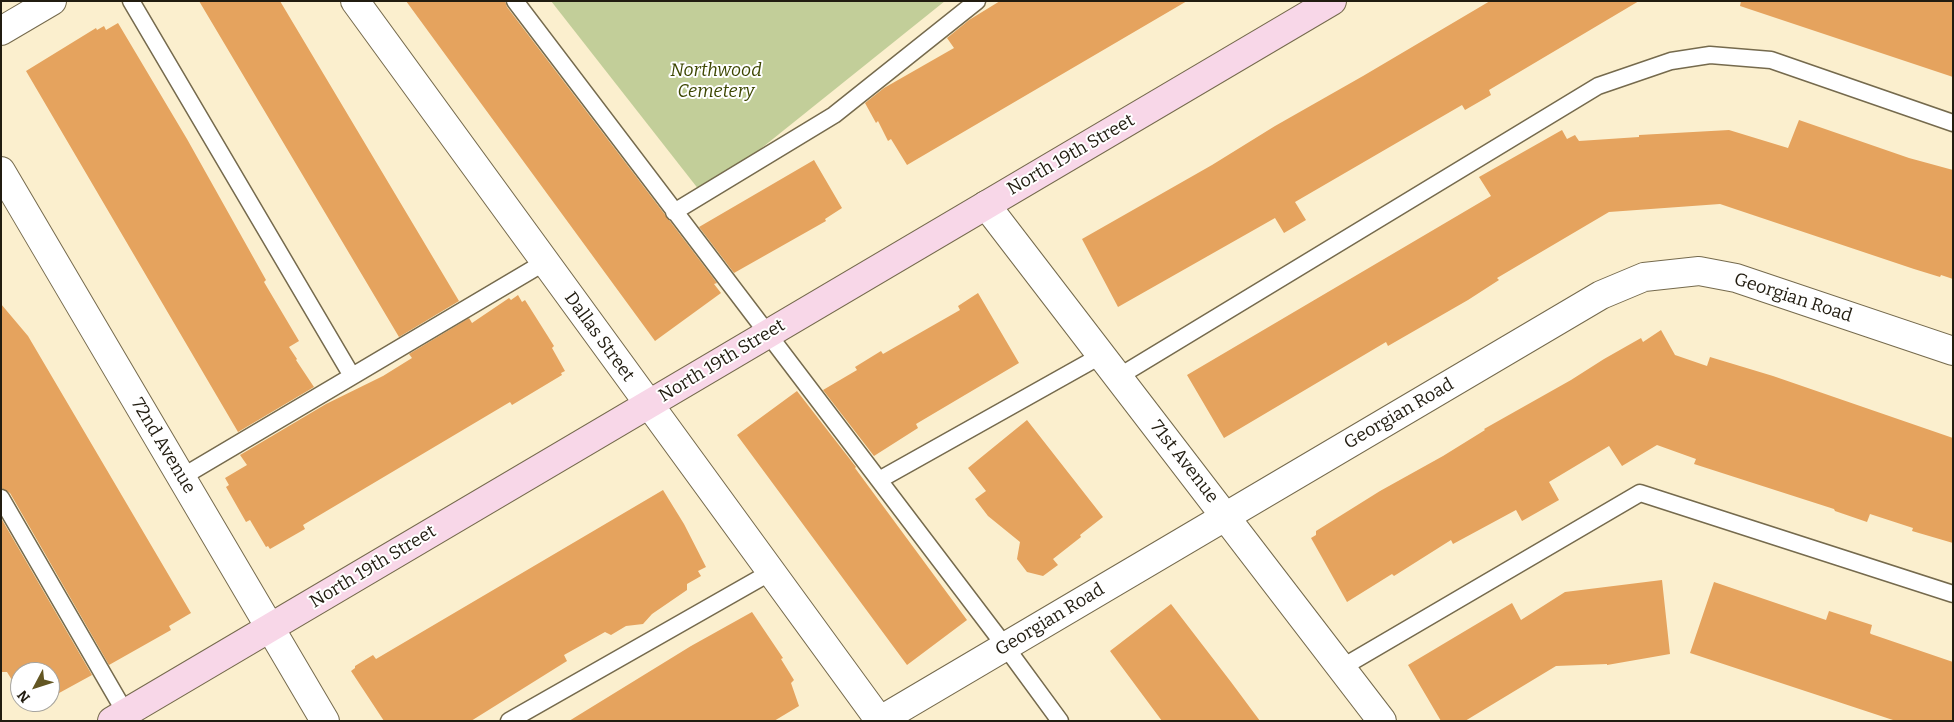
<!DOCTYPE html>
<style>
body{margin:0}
#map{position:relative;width:1954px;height:722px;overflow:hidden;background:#fbefce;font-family:Bitter,serif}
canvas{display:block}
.frame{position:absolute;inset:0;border:2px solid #211c10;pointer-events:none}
.north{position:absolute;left:10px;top:662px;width:50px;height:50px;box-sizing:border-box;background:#fff;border:1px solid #a6a49f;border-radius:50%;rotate:230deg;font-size:14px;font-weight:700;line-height:20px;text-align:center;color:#211c10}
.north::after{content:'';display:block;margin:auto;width:18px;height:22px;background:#635623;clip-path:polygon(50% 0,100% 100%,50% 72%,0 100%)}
</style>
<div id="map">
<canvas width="1954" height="722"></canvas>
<div class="frame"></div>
<div class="north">N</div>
</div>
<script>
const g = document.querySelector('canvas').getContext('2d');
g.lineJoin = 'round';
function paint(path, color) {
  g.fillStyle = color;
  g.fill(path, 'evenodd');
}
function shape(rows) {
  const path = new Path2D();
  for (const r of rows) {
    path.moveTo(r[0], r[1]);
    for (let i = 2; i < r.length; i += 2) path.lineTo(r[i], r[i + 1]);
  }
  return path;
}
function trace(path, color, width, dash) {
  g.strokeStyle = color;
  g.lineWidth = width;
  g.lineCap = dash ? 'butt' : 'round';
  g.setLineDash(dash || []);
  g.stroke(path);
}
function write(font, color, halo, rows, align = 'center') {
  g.font = font + ' Bitter,serif';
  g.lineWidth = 4;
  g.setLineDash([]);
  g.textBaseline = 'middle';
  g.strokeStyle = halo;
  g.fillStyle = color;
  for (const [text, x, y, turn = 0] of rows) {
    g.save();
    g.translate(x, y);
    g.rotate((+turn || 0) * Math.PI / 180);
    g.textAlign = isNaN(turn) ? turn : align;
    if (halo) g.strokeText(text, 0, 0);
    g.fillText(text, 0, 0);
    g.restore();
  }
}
paint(shape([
 [551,1,945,1,703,195]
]), '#c2ce99');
paint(shape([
 [199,1,280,1,459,301,399,337],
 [406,1,505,1,507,7,717,283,714,284,721,293,655,341],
 [1000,1,1187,1,907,165,891,139,888,141,878,121,876,123,865,103,884,88,954,48,947,38,969,20],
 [1490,1,1639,1,1489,90,1491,95,1465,110,1462,105,1295,202,1306,220,1284,233,1275,218,1118,307,1082,239,1212,165,1275,126,1363,76],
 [1741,1,1953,1,1953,77,1740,6],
 [118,23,187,139,266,280,264,282,299,341,289,347,297,359,296,360,314,387,238,432,26,71,96,28,97,30,104,26,106,30],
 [1799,120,1909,158,1953,170,1953,279,1941,275,1940,277,1914,269,1720,204,1609,212,1497,278,1499,280,1468,300,1388,346,1386,342,1224,438,1187,375,1491,196,1479,177,1562,130,1567,139,1575,135,1579,141,1639,137,1639,135,1729,130,1788,148],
 [814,160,842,208,825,219,826,221,734,273,699,227],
 [978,293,1019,363,916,424,918,428,874,456,823,390,857,370,855,367,881,351,883,354,960,310,958,306],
 [518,295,522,302,525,300,554,346,552,348,565,371,561,373,562,375,512,405,510,402,303,525,305,529,270,549,268,546,266,547,250,520,246,522,226,487,229,485,225,478,247,465,240,455,326,404,383,376,412,358,409,354,469,318,472,323,509,298,511,300],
 [1,304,28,336,191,613,169,626,171,630,109,665,10,493,1,488],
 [1661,330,1675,355,1707,366,1710,357,1773,376,1953,438,1953,543,1912,531,1913,528,1870,514,1867,522,1835,511,1834,509,1694,464,1696,459,1657,445,1622,466,1609,446,1549,482,1559,500,1522,521,1516,510,1453,544,1451,540,1394,576,1392,574,1347,602,1311,538,1316,535,1316,531,1380,491,1443,456,1485,430,1484,429,1571,380,1604,359,1641,338,1643,342],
 [797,391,856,467,855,468,967,620,907,665,737,435],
 [1027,420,1103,517,1080,535,1081,537,1053,559,1058,565,1043,576,1027,572,1017,559,1020,542,988,516,975,499,986,491,968,468],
 [663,490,684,524,706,567,698,571,701,576,687,584,687,590,652,614,643,624,626,626,611,635,605,632,564,655,567,661,471,721,384,721,351,671,355,668,355,666,373,655,376,659],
 [1,518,92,675,50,698,50,672,20,672,20,693,7,672,1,672],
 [1662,580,1670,654,1607,665,1607,664,1556,666,1465,721,1441,721,1408,665,1512,603,1521,620,1565,592],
 [1714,582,1826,620,1829,611,1872,625,1870,633,1871,634,1953,662,1953,721,1896,721,1690,653],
 [1171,604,1231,682,1260,721,1162,721,1110,651],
 [752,612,783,658,781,659,794,680,791,683,799,706,774,721,569,721,691,646],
 [26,702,43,702,30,709]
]), '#e5a35e');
const lane = shape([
 [131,1,352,376],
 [515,1,1005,646,1060,721],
 [674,212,834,115,977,1],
 [1118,377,1598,86,1671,61,1710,55,1771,60,1953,123],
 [182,477,545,262],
 [879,480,1102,355],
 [1,498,129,719],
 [1341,668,1640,493,1953,594],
 [509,721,771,572]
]);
const street = shape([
 [355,1,880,721],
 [1,31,52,1],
 [1,171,325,721],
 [986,205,1382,721],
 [879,721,1601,295,1644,277,1699,271,1736,278,1953,351]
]);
const secondary = shape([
 [112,721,1332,1]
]);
trace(lane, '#756a4d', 19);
trace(street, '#756a4d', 30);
trace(secondary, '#756a4d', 30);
trace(lane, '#fff', 16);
trace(street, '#fff', 28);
trace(secondary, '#f8d7e8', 28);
write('italic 18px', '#3c4600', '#fff', [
 ["Northwood",716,71],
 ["Cemetery",716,92]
]);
write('18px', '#211c10', '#fff', [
 ["North 19th Street",1071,155,-30],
 ["Georgian Road",1793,298,18],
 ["Dallas Street",599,337,54],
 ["North 19th Street",722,361,-31],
 ["Georgian Road",1399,414,-30],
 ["72nd Avenue",163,446,59],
 ["71st Avenue",1184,462,52],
 ["North 19th Street",373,567,-31],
 ["Georgian Road",1050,620,-31]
]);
</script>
